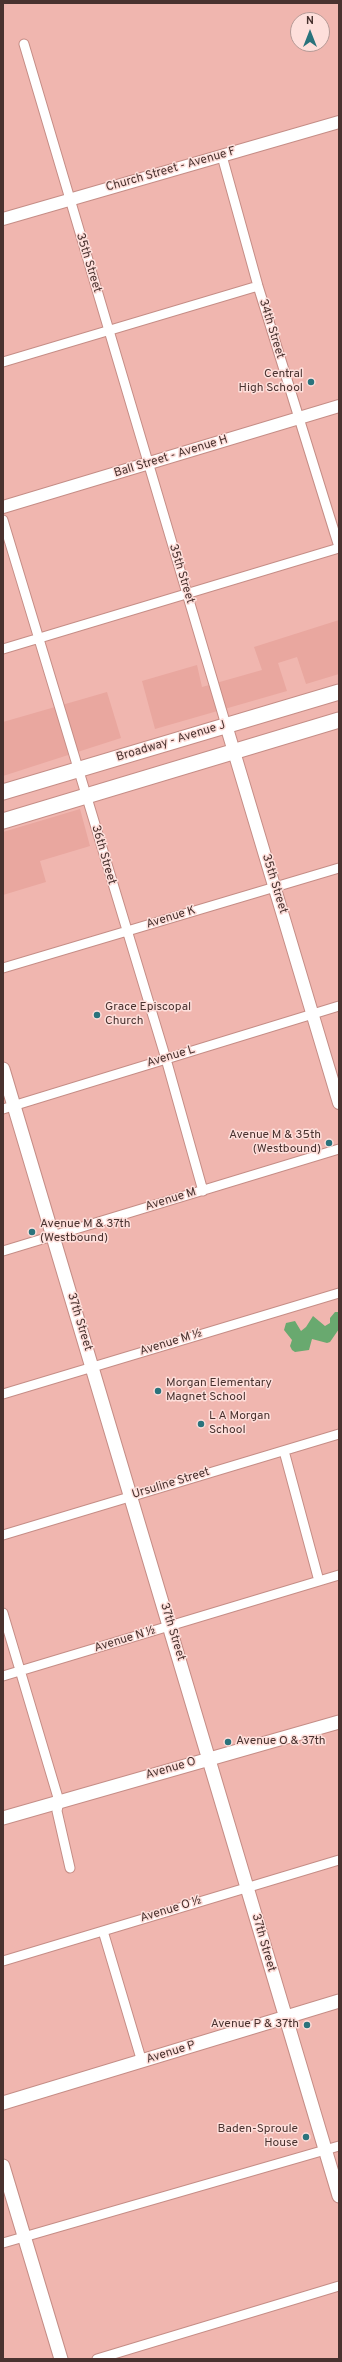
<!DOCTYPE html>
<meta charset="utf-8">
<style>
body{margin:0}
#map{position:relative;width:342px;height:2362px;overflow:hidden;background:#f0b6af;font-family:Overpass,sans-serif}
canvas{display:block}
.frame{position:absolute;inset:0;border:4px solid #49322f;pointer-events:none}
.north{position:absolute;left:290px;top:12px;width:40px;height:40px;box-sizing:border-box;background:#fedfdb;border:1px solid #b69a96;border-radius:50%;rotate:0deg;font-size:11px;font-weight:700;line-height:16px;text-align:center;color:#49322f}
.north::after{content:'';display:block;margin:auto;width:14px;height:18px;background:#2a737c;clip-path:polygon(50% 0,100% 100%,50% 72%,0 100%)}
</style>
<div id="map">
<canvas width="342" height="2362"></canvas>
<div class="frame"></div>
<div class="north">N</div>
</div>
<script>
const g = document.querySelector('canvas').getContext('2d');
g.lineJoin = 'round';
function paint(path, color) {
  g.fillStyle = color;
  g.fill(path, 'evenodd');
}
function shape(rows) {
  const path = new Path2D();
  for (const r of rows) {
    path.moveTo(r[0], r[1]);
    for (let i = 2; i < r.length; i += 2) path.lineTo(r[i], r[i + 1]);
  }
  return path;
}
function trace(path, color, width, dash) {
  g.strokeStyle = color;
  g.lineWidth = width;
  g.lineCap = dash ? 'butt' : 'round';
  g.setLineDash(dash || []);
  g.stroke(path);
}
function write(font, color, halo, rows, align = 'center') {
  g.font = font + ' Overpass,sans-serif';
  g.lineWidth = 3;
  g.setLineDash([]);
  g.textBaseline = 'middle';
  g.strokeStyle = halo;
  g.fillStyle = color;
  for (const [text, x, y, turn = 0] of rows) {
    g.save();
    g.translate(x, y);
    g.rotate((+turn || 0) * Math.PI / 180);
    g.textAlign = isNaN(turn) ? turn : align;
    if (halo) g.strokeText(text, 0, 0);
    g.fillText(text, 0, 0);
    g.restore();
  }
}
paint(shape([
 [339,620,339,674,306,684,297,657,278,663,287,691,155,729,142,681,197,665,202,687,262,670,254,647],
 [107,692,121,738,3,776,3,722],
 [80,809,90,846,40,861,46,882,3,895,3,832]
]), '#e9a79f');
paint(shape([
 [335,1312,339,1312,339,1329,330,1342,327,1343,312,1339,309,1350,295,1352,292,1350,290,1346,292,1340,284,1330,286,1323,295,1321,301,1331,306,1327,313,1316,325,1326,330,1323,330,1318]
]), '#69a96f');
const minor = shape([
 [24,44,226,725],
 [222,156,258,286,339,547],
 [3,362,258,286],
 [3,520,166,1059,203,1191],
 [3,649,339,548],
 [3,968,339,868],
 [3,1109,339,1006],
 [3,1251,339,1149],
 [3,1394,339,1293],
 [284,1451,319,1581],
 [3,1535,339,1434],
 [3,1613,59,1801,57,1811,70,1868],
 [3,1676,339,1575],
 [103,1931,142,2062],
 [3,1961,339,1860],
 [3,2243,339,2146],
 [97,2359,339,2286]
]);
const tertiary = shape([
 [3,219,339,122],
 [3,507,339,406],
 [226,725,339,1103]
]);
const secondary = shape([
 [3,1069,339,2196],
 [3,1818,339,1722],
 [3,2103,339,2001],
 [3,2166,61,2359]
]);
const primary = shape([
 [3,792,339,692],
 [3,821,339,720]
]);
trace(minor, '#c58d86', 11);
trace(tertiary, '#c58d86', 14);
trace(secondary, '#c58d86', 15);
trace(primary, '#c58d86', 17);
trace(minor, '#fff', 9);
trace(tertiary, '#fff', 12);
trace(secondary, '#fff', 13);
trace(primary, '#fff', 15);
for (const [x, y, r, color] of [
 [311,382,4,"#2a737c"],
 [97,1015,4,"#2a737c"],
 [329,1143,4,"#2a737c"],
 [32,1232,4,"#2a737c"],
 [158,1391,4,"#2a737c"],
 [201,1424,4,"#2a737c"],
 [228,1742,4,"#2a737c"],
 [307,2025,4,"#2a737c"],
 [306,2137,4,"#2a737c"]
]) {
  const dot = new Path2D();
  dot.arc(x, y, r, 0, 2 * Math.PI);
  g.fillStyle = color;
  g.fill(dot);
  trace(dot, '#fedfdb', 1.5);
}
write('12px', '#49322f', '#fedfdb', [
 ["Church Street - Avenue F",171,170,-16],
 ["35th Street",88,263,73],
 ["34th Street",271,329,73],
 ["Ball Street - Avenue H",171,457,-17],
 ["35th Street",181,574,73],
 ["Broadway - Avenue J",171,742,-17],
 ["36th Street",103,855,74],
 ["35th Street",274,884,73],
 ["Avenue K",171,918,-17],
 ["Avenue L",171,1057,-17],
 ["Avenue M",171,1200,-17],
 ["37th Street",79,1322,73],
 ["Avenue M ½",171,1343,-17],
 ["Ursuline Street",171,1484,-17],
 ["37th Street",172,1632,73],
 ["Avenue N ½",125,1640,-17],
 ["Avenue O",171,1769,-16],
 ["Avenue O ½",171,1910,-17],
 ["37th Street",263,1943,74],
 ["Avenue P",171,2053,-17]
]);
write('12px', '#49322f', '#fedfdb', [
 ["Central",303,375,"right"],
 ["High School",303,389,"right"],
 ["Grace Episcopal",105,1008],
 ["Church",105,1022],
 ["Avenue M & 35th",321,1136,"right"],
 ["(Westbound)",321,1150,"right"],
 ["Avenue M & 37th",40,1225],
 ["(Westbound)",40,1239],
 ["Morgan Elementary",166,1384],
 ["Magnet School",166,1398],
 ["L A Morgan",209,1417],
 ["School",209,1431],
 ["Avenue O & 37th",236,1742],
 ["Avenue P & 37th",299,2025,"right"],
 ["Baden-Sproule",298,2130,"right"],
 ["House",298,2144,"right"]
], 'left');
</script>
